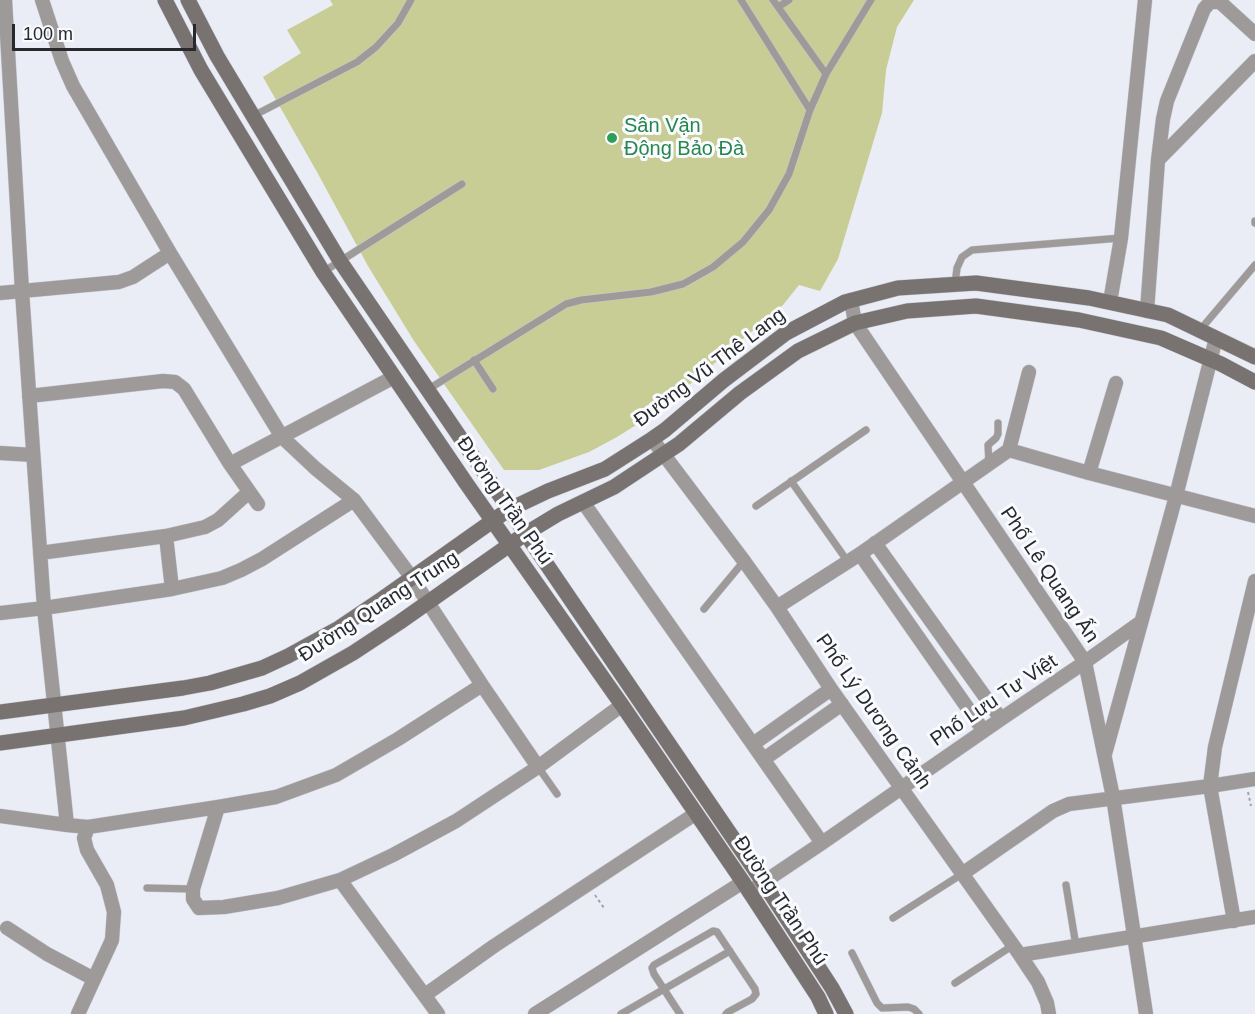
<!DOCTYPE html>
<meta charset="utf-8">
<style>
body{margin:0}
#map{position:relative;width:1255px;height:1014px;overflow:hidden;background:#eaedf6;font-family:Arial,sans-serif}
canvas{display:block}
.scale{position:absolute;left:12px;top:24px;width:184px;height:27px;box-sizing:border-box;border:3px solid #28292c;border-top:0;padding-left:8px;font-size:18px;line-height:21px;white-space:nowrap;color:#28292c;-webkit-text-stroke:4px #f9fbfe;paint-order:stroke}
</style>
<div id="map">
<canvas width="1255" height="1014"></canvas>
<div class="scale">100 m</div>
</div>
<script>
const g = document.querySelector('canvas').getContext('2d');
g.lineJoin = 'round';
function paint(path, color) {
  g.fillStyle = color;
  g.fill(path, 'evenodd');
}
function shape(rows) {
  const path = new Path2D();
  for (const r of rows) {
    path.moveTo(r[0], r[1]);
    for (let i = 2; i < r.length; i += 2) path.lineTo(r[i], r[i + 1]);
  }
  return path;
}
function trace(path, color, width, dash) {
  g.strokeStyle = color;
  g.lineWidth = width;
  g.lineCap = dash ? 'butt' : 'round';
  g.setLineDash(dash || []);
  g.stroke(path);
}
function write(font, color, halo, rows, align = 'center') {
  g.font = font + ' Arial,sans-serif';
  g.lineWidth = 6;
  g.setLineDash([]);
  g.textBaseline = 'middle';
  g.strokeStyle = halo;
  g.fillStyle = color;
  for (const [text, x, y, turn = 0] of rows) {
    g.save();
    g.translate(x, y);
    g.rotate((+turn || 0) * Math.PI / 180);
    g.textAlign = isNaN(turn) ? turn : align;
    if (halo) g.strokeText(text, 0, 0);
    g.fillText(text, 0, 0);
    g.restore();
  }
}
paint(shape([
 [330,0,914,0,897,27,886,70,882,113,838,259,820,291,799,285,783,305,690,384,641,422,617,437,589,452,539,470,504,470,414,341,368,266,317,172,263,77,301,53,287,30,333,5]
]), '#c8cc95');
const lane = shape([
 [741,0,810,110],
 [773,0,778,7,789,0],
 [778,7,826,74],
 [253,116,357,62,376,47,398,23,411,0],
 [1255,221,1255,223],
 [323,272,462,184],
 [955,284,957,268,962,257,972,250,1121,238],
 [1200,330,1255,265],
 [474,360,493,389],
 [427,390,566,304,581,300,651,292,683,284,713,267,743,242,769,210,789,174,810,110,826,74,871,0],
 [989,464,988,445,996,438,998,434,998,423],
 [791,481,848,562],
 [756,506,866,430],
 [704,609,744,561],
 [538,767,557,794],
 [1066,885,1076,946],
 [147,888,193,889],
 [893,918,962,874],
 [852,953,877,1003,882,1008,908,1007,914,1009,919,1014],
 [955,983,1012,946],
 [621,1014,730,951],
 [680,1014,654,974,652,968,654,965,713,931,717,932,755,989,756,994,752,999,728,1012,726,1014]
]);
const street = shape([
 [5,0,22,291,44,608,67,825],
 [42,0,62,61,73,86,170,253,282,437,315,468,354,500,412,578,482,685,538,767],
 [1158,160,1163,119,1167,101,1204,9,1210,2,1220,2,1255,34],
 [0,293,119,282,133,277,170,253],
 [851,300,855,323,1085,662,1113,797,1146,1014],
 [1110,302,1121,238,1145,0],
 [1147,311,1158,160,1255,61],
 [29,396,163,381,175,382,184,389,230,464,258,504],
 [652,439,744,561,777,607,831,689,1020,955,1038,982,1047,1003,1049,1014],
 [1009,450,1089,473,1255,516],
 [0,453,33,455],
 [230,464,394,377],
 [1089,473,1116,383],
 [583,502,822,843],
 [166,536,172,589],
 [875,543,1001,719],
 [40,553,166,536,205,527,218,520,249,492],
 [860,554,983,730],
 [777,607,860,554,1009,450,1029,372],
 [0,613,44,608,172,589,222,578,241,570,262,559,354,500],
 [753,744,831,689],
 [1105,754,1176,496,1216,338],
 [764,759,842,704],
 [218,807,193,889,193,899,199,908,224,907,278,898,340,880,393,855,456,821,538,767,622,705],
 [0,816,67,825,88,827,218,807,276,797,336,775,398,739,482,685],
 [962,874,1053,811,1069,804,1210,786,1255,779],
 [340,880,438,1014],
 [749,892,822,843,1001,719,1085,662,1141,622],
 [1234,921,1210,786,1215,747,1255,581],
 [7,928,47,954,94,979],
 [1020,955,1255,917],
 [425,995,494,946,695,814],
 [78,1014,112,940,114,912,107,885,87,850,84,838,88,827],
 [535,1014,743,882]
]);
const secondary = shape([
 [165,0,201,70,323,272,466,483,622,705,743,882,818,997,826,1014],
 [188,0,217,56,340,261,763,882,832,988,846,1014],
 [0,712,183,688,210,683,262,668,288,656,339,628,382,599,508,510,548,491,605,469,652,439,665,430,724,380,786,333,845,302,898,288,976,283,1089,298,1168,315,1255,357],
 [0,743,184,718,243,704,270,696,300,683,353,653,400,622,525,534,558,514,614,487,679,444,740,393,798,351,855,323,907,311,976,306,1079,320,1161,338,1221,364,1255,382]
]);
trace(lane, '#c7cad2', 8);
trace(street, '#c7cad2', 15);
trace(secondary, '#c7cad2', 16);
trace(shape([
 [1248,792,1251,806],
 [595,895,604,908]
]), '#a0a3a9', 2, [3, 3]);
trace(lane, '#9e9a99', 7);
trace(street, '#9e9a99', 14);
trace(secondary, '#787270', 15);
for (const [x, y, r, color] of [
 [612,138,6,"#2e9e5b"]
]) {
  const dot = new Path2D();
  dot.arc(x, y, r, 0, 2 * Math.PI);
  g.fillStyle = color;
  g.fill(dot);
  trace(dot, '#f9fbfe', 2);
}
write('20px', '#27864d', '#f9fbfe', [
 ["Sân Vận",624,126],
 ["Động Bảo Đà",624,149]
], 'left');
write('20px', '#28292c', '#f9fbfe', [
 ["Đường Vũ Thê Lang",710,368,-37],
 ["Đường Trần Phú",504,501,55],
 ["Phố Lê Quang Ấn",1049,575,56],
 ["Đường Quang Trung",379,607,-33],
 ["Phố Lưu Tư Việt",994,701,-34],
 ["Phố Lý Dương Cảnh",873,712,55],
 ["Đường Trần Phú",780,901,56]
]);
</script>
